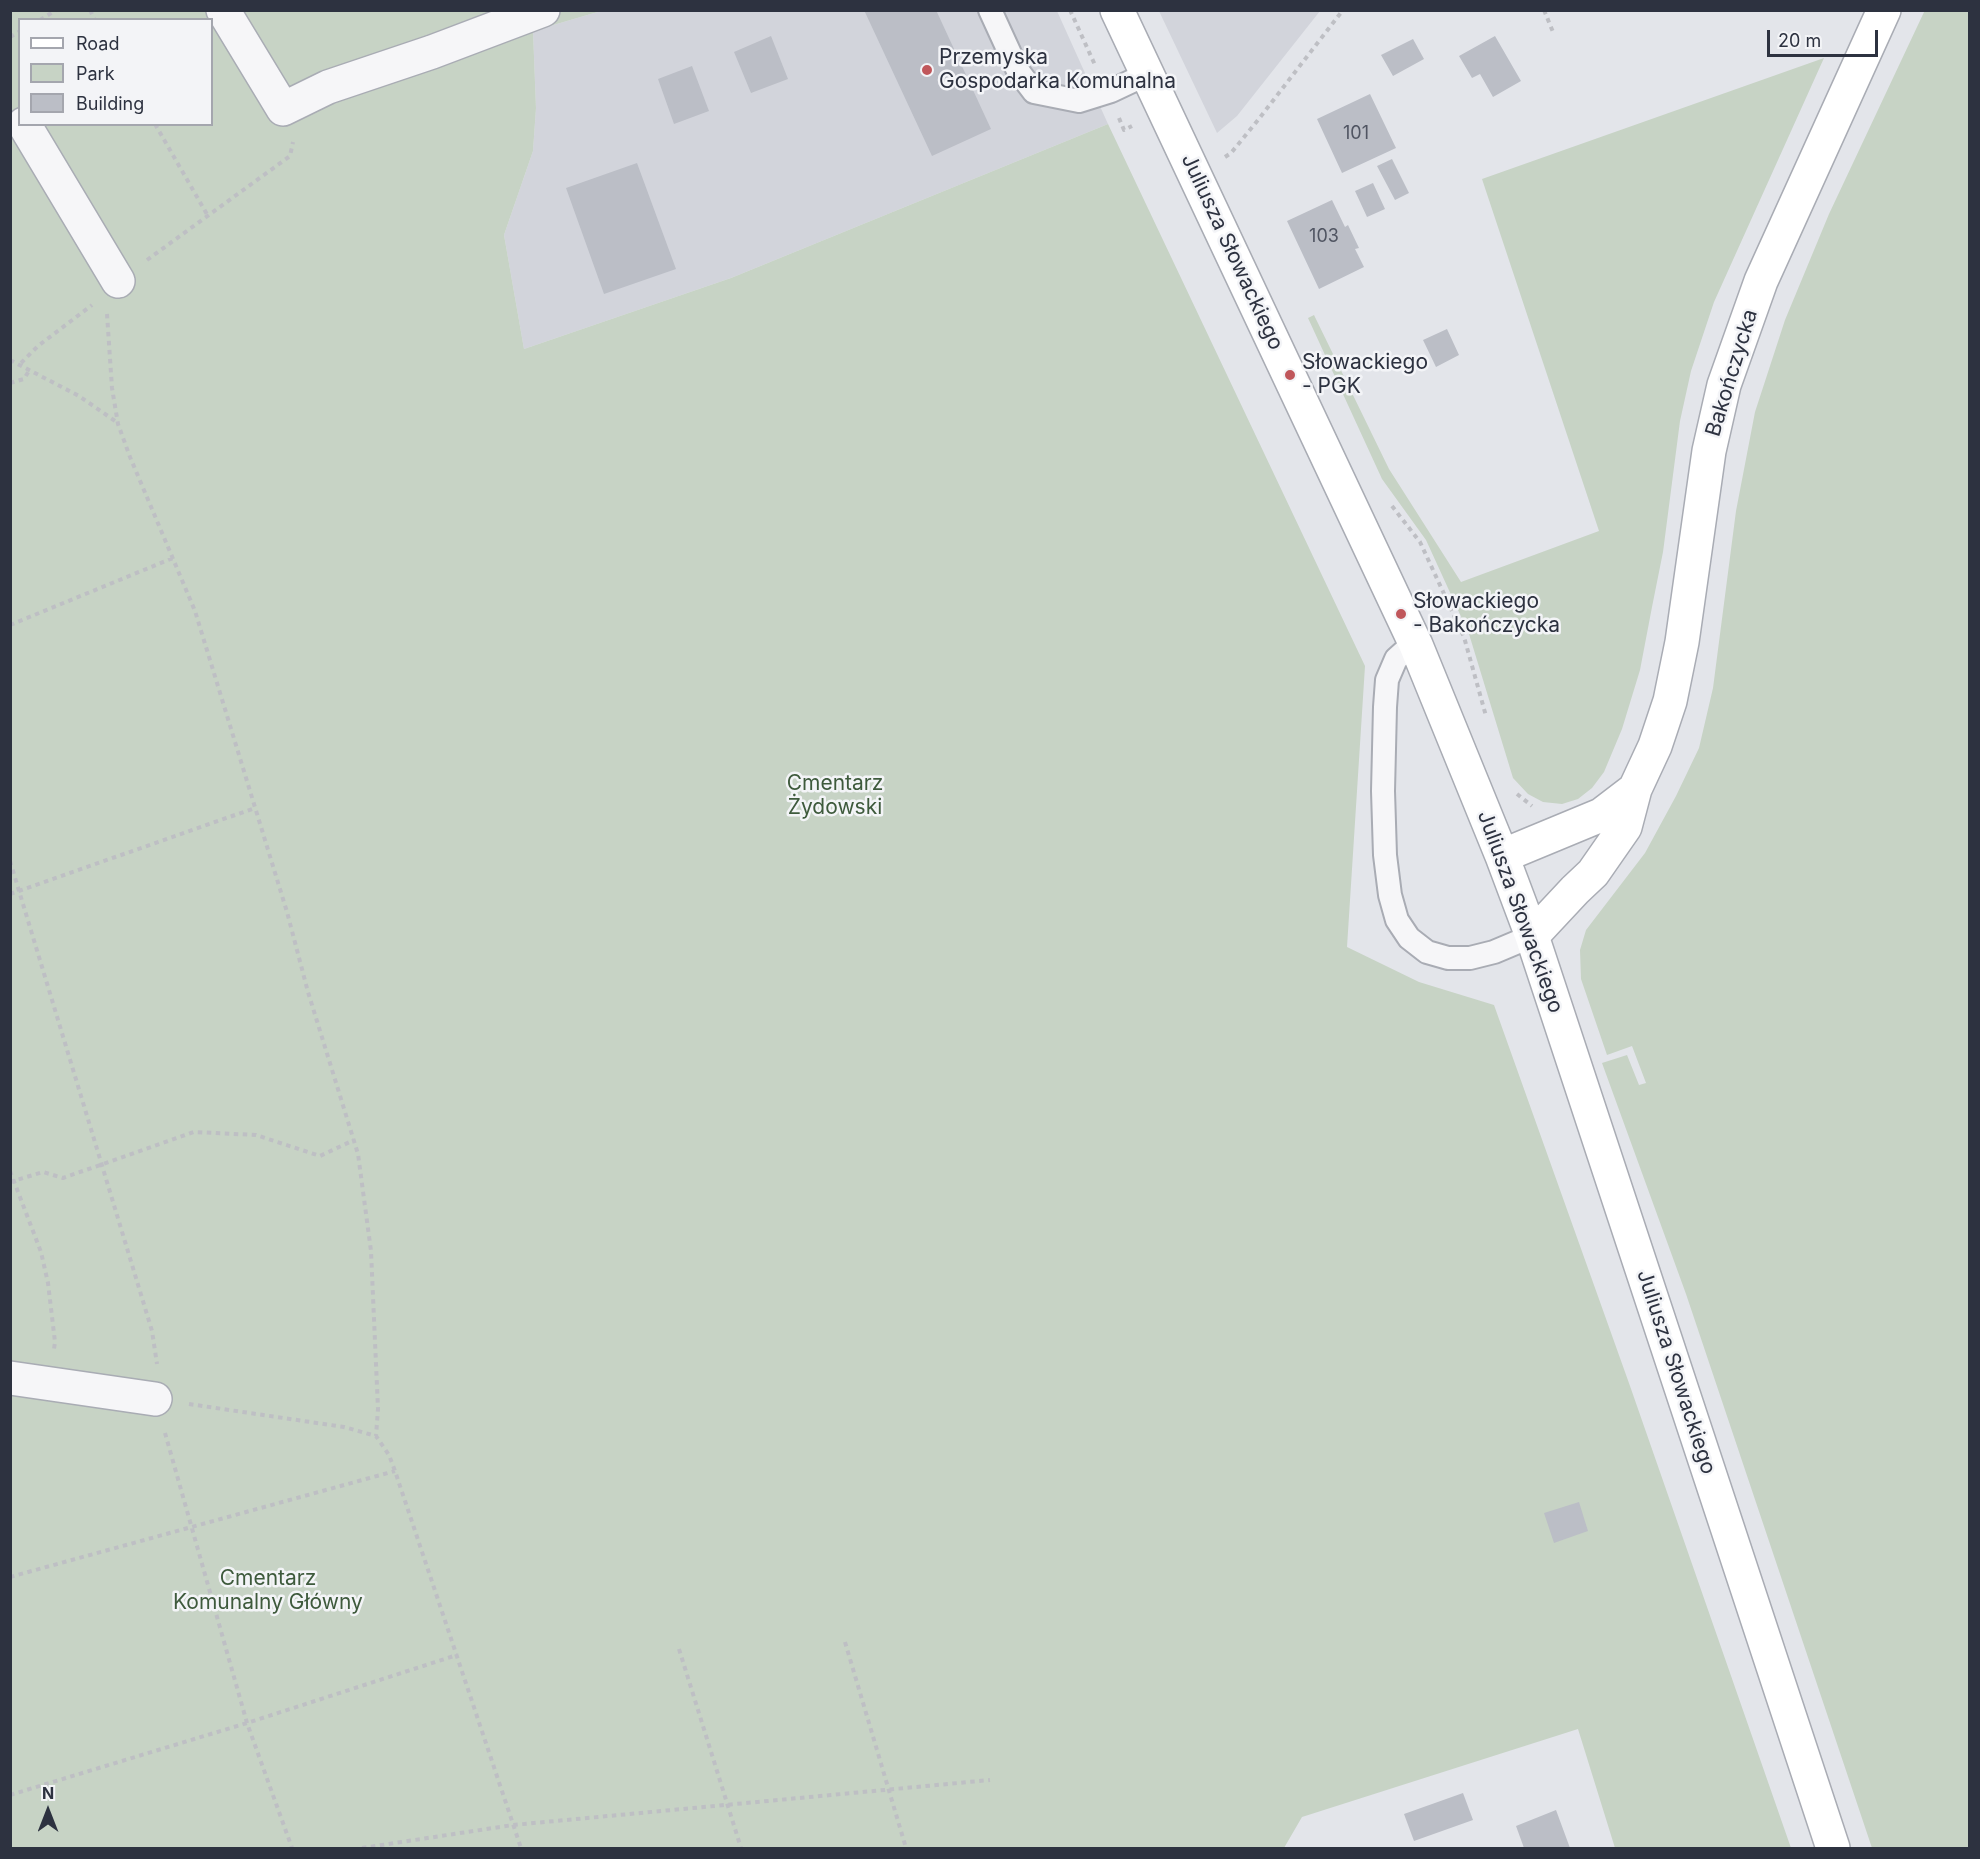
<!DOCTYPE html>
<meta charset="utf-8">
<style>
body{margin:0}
#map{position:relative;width:1980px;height:1859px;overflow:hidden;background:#e3e5ea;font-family:Inter,sans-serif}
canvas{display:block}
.frame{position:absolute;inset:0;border:12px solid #2d3240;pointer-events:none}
.legend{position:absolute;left:18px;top:18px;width:195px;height:108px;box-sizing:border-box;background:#f3f4f7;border:2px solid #a4a6ae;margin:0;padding:8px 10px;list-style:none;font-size:18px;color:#2d3240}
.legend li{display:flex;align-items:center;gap:12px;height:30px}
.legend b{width:30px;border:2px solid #a4a6ae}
.north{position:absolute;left:18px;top:1781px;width:60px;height:60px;-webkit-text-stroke:4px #f3f4f7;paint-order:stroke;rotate:0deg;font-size:16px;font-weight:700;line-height:24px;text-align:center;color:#2d3240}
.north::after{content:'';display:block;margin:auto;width:21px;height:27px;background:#2d3240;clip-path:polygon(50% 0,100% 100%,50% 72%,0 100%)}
.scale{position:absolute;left:1767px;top:30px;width:111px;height:27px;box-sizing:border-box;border:3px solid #2d3240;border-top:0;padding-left:8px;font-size:18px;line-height:21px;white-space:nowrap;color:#2d3240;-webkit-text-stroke:4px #f3f4f7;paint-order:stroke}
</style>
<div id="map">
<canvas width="1980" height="1859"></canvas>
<div class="frame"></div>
<ul class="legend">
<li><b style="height:8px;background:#fff"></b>Road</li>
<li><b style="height:16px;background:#c7d3c5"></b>Park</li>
<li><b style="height:16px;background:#bbbec6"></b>Building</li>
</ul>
<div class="north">N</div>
<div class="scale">20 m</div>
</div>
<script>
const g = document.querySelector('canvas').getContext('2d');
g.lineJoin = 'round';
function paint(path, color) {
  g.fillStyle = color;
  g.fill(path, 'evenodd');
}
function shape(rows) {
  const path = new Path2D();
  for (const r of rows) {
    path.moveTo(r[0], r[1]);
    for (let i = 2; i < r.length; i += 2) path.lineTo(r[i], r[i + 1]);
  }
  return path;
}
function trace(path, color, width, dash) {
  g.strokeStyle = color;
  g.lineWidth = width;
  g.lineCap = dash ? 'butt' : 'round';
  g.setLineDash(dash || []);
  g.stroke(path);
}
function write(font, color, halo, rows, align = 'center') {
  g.font = font + ' Inter,sans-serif';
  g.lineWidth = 5;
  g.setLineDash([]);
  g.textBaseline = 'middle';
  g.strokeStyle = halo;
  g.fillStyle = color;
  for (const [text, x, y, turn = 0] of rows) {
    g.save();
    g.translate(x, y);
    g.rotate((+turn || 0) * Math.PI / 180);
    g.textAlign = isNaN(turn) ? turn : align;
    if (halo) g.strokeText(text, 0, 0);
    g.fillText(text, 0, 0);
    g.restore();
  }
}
paint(shape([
 [601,11,1057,11,1108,124,731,278,524,349,504,235,533,151,536,108,533,31],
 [1159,11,1320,11,1237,116,1217,133]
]), '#d2d4db');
paint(shape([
 [1925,10,1970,11,1970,1848,1872,1848,1686,1294,1602,1063,1627,1055,1639,1085,1646,1083,1632,1046,1607,1055,1581,979,1580,950,1586,930,1645,853,1676,796,1699,748,1713,688,1736,511,1755,412,1785,320,1829,214],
 [11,11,601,11,533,31,536,108,533,151,504,235,524,349,731,278,1108,124,1365,666,1347,947,1419,982,1494,1005,1630,1386,1791,1848,1615,1848,1578,1729,1302,1817,1284,1848,11,1848],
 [20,20,212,20,212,124,20,124],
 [1824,58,1714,302,1691,371,1680,421,1663,552,1652,607,1640,670,1622,729,1604,772,1592,788,1578,799,1562,804,1543,802,1528,794,1513,778,1469,634,1426,540,1382,479,1308,318,1314,315,1389,469,1461,582,1599,531,1482,179]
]), '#c7d3c5');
paint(shape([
 [864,10,936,10,991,129,932,156],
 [771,36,788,79,751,93,734,52],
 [1495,36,1521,81,1493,97,1480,74,1472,78,1459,56],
 [1413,39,1424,59,1393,76,1381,55],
 [692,66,709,111,674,124,658,79],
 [1370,94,1396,148,1342,173,1317,119],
 [1392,159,1409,193,1395,200,1377,166],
 [637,163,676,269,604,294,566,188],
 [1373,183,1385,209,1367,217,1355,191],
 [1332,200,1345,227,1348,225,1359,248,1355,249,1364,267,1319,289,1287,221],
 [1447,329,1459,355,1436,367,1423,340],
 [1579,1502,1588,1531,1554,1543,1544,1513],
 [1463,1793,1473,1820,1414,1841,1404,1814],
 [1556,1810,1570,1848,1524,1848,1516,1826]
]), '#bbbec6');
const lane = shape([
 [990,10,1018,71,1034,92,1079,101,1111,91,1147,74],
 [1416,645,1406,650,1396,659,1387,680,1385,707,1383,791,1385,855,1390,895,1397,920,1409,938,1427,952,1448,958,1470,958,1494,952,1532,936]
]);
const street = shape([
 [223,10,283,109,328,87,432,52,543,10],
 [24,124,118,281],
 [10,1378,155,1399]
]);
const secondary = shape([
 [1117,10,1416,645,1502,856,1532,936,1833,1848],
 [1502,856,1601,815,1635,789],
 [1532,936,1575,890,1593,873,1625,827,1635,789,1655,746,1670,701,1682,642,1709,451,1724,385,1761,281,1884,10]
]);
trace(lane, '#a9acb4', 26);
trace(street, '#a9acb4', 36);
trace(secondary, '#a9acb4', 36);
trace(shape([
 [90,10,95,20],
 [1070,10,1095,65],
 [1544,10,1553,32],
 [40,20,56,10],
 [10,37,20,31],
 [1119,118,1124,130,1132,126],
 [155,124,208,216],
 [1225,157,1231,153,1258,120,1343,10],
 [147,260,290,156,293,142],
 [107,314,112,388,118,424,130,457,195,611,287,912,308,992,358,1154,371,1251,378,1409,376,1436],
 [10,360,79,396,118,423],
 [21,363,38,346,92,305],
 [10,383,24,379,30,369],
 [1392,506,1420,542,1464,637,1486,716],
 [10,625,173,558],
 [1517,794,1532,806],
 [10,861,152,1331,157,1364],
 [10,894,255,808],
 [10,1171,41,1252,48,1283,55,1342,54,1349],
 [10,1182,43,1172,63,1178,194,1132,256,1135,320,1156,354,1140],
 [189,1404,344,1427,376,1436,389,1455,395,1471,521,1848],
 [165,1433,247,1723,292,1848],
 [10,1577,395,1471],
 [845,1642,906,1848],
 [679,1649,741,1848],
 [10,1795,247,1723,457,1655],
 [362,1848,513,1825,990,1780]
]), '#bebfc4', 4, [4.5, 4.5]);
trace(lane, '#f6f6f8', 22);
trace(street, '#f6f6f8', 33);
trace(secondary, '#fff', 33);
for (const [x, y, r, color] of [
 [927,70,6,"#c0575b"],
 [1290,375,6,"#c0575b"],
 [1401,614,6,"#c0575b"]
]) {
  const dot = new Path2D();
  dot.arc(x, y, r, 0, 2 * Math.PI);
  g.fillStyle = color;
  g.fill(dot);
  trace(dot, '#f3f4f7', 2);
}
write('18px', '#505562', null, [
 ["101",1356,134],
 ["103",1324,237]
]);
write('21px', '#2d3240', '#f3f4f7', [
 ["Przemyska",939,58],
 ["Gospodarka Komunalna",939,82],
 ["Słowackiego",1302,363],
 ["- PGK",1302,387],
 ["Słowackiego",1413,602],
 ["- Bakończycka",1413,626]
], 'left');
write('21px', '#2d3240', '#f3f4f7', [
 ["Juliusza Słowackiego",1232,252,65],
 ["Bakończycka",1732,373,-73],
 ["Juliusza Słowackiego",1520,912,70],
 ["Juliusza Słowackiego",1676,1372,72]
]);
write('21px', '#3e5a3c', '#f3f4f7', [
 ["Cmentarz",835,784],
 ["Żydowski",835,808],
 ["Cmentarz",268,1579],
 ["Komunalny Główny",268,1603]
]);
</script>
